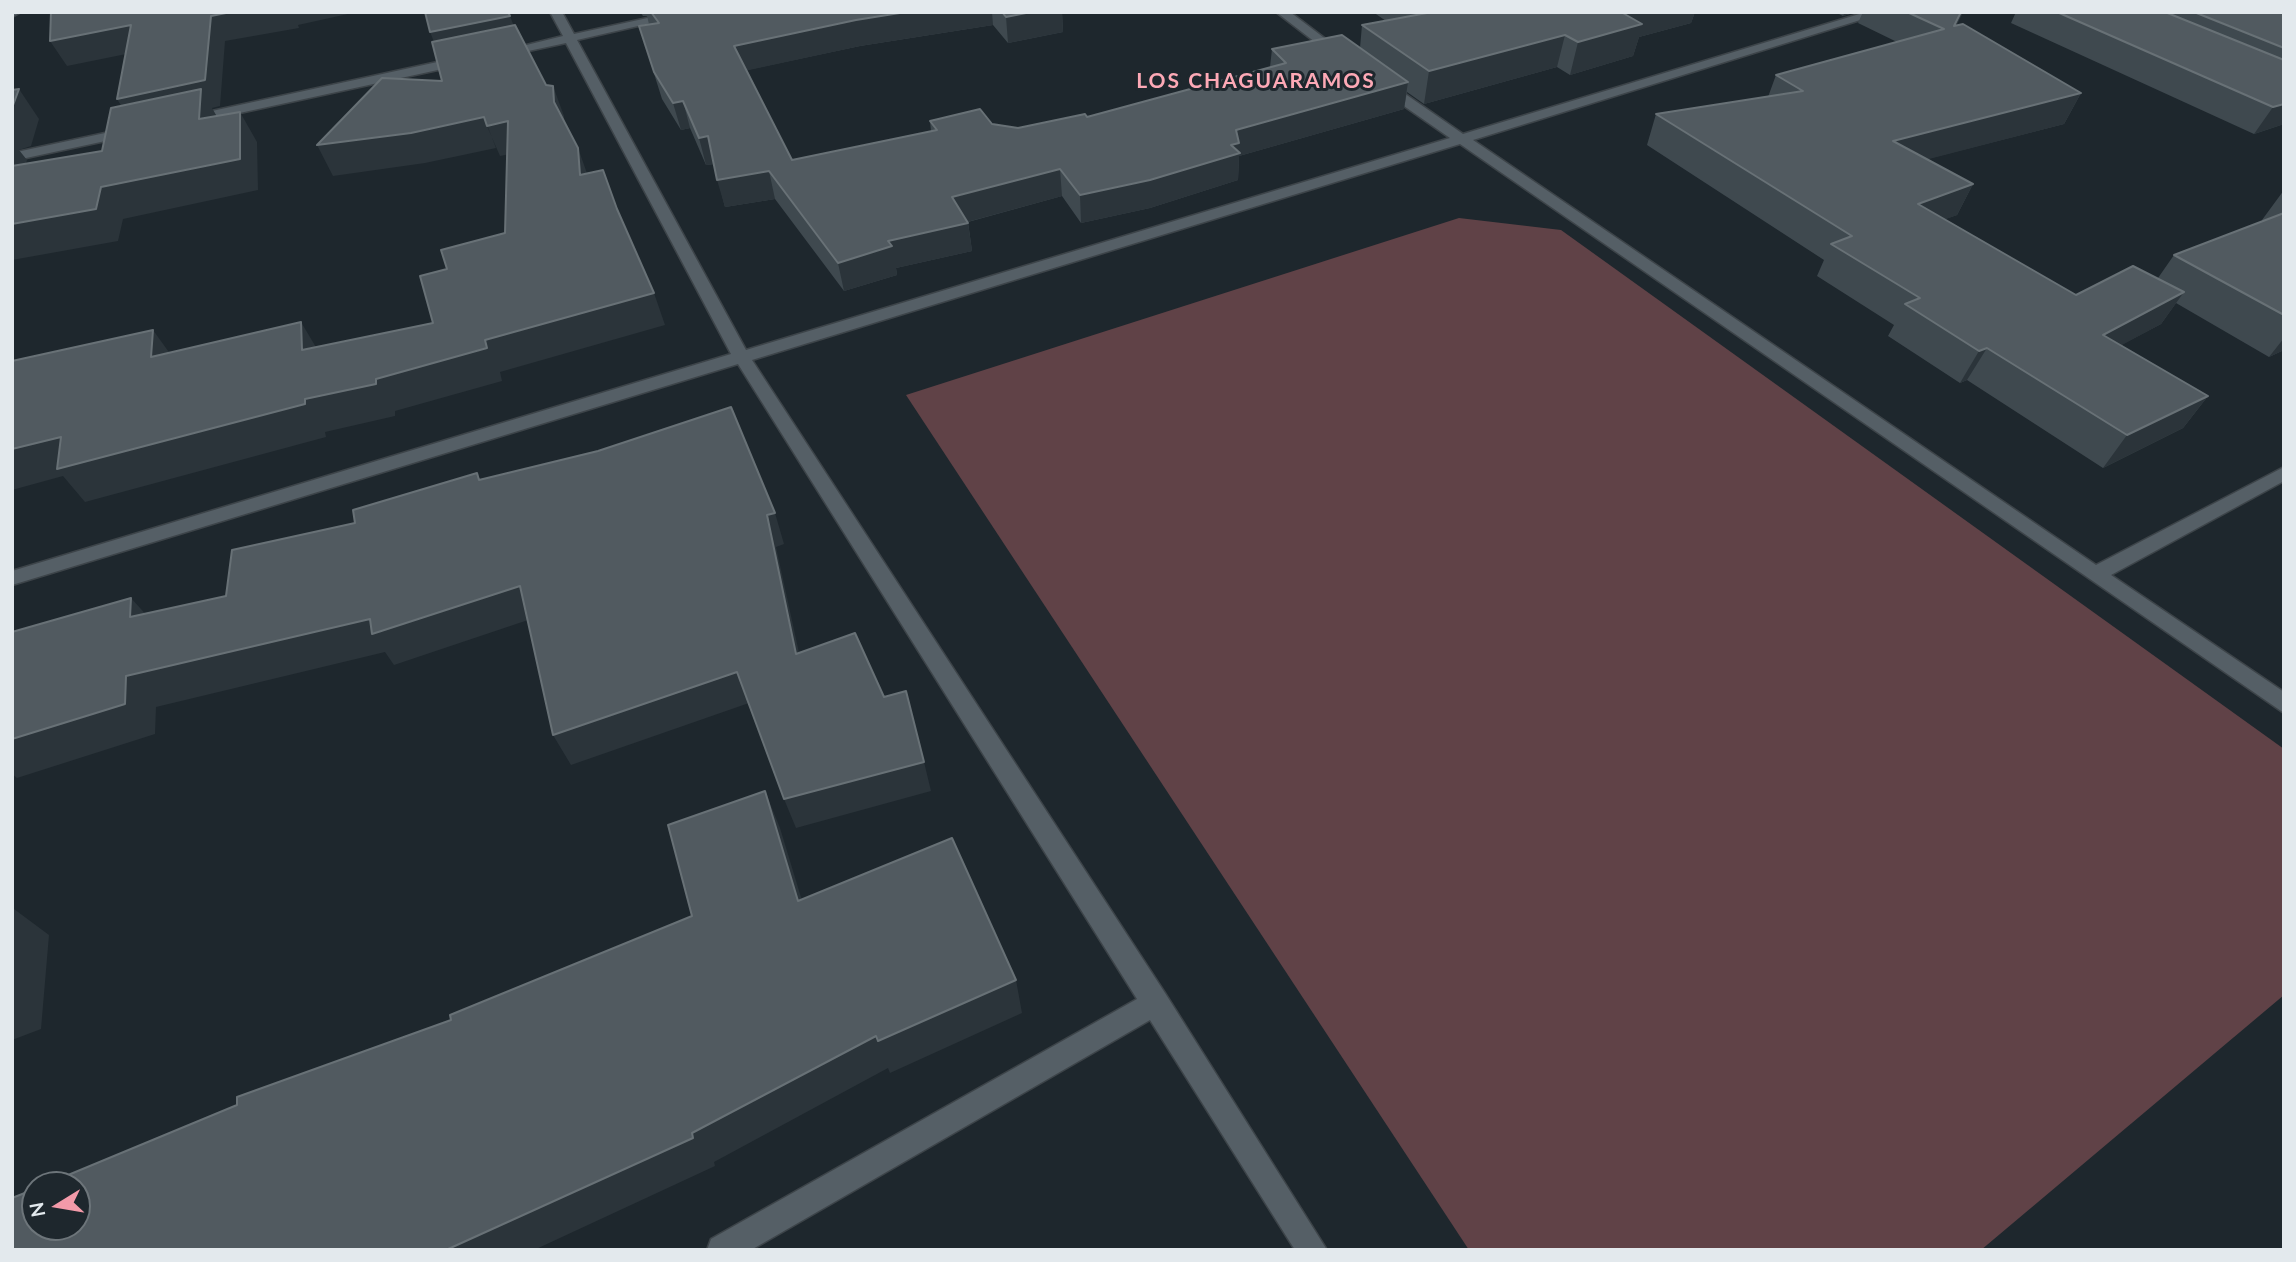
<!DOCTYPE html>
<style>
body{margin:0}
#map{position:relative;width:2296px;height:1262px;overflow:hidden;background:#1e272d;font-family:Lato,sans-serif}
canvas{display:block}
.frame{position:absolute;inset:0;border:14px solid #e3e9ed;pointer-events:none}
.north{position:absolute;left:21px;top:1171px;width:70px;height:70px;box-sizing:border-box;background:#1e272d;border:2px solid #6d757a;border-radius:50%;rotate:259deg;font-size:19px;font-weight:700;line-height:28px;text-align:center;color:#e3e9ed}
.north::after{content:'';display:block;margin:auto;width:24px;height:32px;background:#f39aa9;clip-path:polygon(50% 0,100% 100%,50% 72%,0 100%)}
</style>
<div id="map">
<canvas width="2296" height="1262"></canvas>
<div class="frame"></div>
<div class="north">N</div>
</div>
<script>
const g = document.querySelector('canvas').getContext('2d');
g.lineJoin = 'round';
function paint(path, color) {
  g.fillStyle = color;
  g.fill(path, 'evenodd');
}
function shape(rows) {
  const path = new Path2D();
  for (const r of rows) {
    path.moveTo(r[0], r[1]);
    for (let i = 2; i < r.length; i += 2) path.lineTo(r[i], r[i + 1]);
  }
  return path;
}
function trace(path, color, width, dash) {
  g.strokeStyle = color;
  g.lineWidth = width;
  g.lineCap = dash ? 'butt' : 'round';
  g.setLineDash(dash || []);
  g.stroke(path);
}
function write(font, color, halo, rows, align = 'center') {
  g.font = font + ' Lato,sans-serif';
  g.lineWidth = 6;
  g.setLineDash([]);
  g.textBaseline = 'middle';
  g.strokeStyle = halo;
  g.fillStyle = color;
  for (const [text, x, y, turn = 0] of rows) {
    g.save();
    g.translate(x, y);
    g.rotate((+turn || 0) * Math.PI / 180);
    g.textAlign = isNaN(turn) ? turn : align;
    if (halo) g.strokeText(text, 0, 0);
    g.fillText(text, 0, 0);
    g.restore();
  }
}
paint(shape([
 [1459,218,1561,230,2284,749,2284,995,1981,1250,1469,1250,906,395]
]), '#604247');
const minor = shape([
 [12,12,21,12,12,17,12,12],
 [550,12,562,12,574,34,675,12,699,12,577,40,746,350,1450,138,1378,88,1378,82,1388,82,1463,134,1866,12,1886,12,1473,140,2096,565,2284,467,2284,481,2111,575,2284,692,2284,713,1460,144,752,360,1165,993,1327,1250,1295,1250,1150,1020,751,1250,707,1250,711,1239,1137,999,738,364,12,585,12,571,731,354,566,43,500,57,494,53,563,36,550,12],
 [1276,12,1290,12,1348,56,1337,59,1276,12],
 [465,56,471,60,470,63,189,124,182,120,189,116,465,56],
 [133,127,140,131,138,134,12,161,12,153,133,127]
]);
trace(minor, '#3d4449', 3);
paint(minor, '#555f66');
paint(shape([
 [640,12,1062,12,1063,32,1008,43,993,25,860,46,747,70,792,160,931,131,930,121,992,124,1018,128,1087,117,1270,67,1272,49,1360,48,1362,25,1386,21,1373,12,1695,12,1691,23,1639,37,1633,56,1570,75,1557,67,1424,104,1407,92,1404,109,1239,156,1238,180,1150,208,1081,223,1062,196,968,222,972,251,896,268,897,275,844,291,775,199,725,207,714,164,706,165,690,128,681,130,662,99,639,26,649,24,647,16,643,16],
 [1835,12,1856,12,1843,16],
 [1863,12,1963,12,1956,26,2081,93,2064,124,1927,159,1973,184,1957,215,1945,219,2076,295,2158,278,2174,255,2263,221,2262,220,2284,190,2284,350,2269,357,2176,303,2161,324,2121,345,2208,396,2183,428,2103,468,1967,380,1960,383,1888,336,1894,325,1817,276,1824,260,1647,145,1656,114,1768,97,1776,75,1897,42,1858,23],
 [2016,12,2284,12,2284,124,2254,134,2011,23]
]), '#3f494f');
paint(shape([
 [231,12,357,12,298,25,299,28,225,41,220,106,212,108,219,120,133,125,117,99,211,16],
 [906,12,992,12,993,25,860,46,740,72,734,46,856,20],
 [1031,12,1062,12,1063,32,1008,43,1006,17],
 [1621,12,1695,12,1691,23,1639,37,1633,56,1570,75,1578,42],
 [1845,12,1856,12,1843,16],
 [1961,12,1963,12,1940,56],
 [510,16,520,42,441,59,430,32],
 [131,25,146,50,67,66,50,41],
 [1565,35,1557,67,1424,104,1429,71],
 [1408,82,1404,109,1239,156,1238,180,1150,208,1081,223,1080,195,1236,130],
 [553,86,564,116,565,132,554,102],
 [19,89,39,119,31,146,19,150,27,160,15,201,12,197,12,108],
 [2081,93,2064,124,1879,172,1893,141],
 [683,101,690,128,681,130,673,103],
 [2284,104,2284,124,2254,134,2273,107],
 [240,112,257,142,258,190,123,219,118,241,12,260,12,224,101,187],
 [484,117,496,148,425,163,333,176,317,145],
 [508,121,520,152,500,156,487,126],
 [708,136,715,164,706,165,699,138],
 [578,148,589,179,580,175],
 [1060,169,1062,196,956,225,952,197],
 [769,171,775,199,725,207,717,180],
 [1973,184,1957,215,1902,235,1918,204],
 [968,223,972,251,896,268,897,275,844,291,838,263,888,241],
 [2184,292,2161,324,2081,367,2103,335],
 [654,293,665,325,500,372,502,381,395,411,395,416,325,432,326,437,85,502,63,476,12,490,12,449,61,437,305,399,376,379,485,340],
 [301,322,320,354,302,350],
 [153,330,176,362,151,357],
 [2284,338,2284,350,2269,357],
 [1987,348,1967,380,1960,383,1979,351],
 [2208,396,2183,428,2103,468,2127,435],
 [775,513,784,544,776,547,806,685,796,654,767,515],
 [520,586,537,617,394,665,385,652,156,707,155,734,17,778,12,774,12,739,126,676,370,619],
 [131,598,159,629,130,617],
 [737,672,749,703,571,765,553,735],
 [924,762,931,791,796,828,784,799],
 [765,791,780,828,813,937,798,901],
 [14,909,49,935,41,1029,12,1040,12,921],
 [1016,980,1022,1013,890,1073,888,1068,714,1162,715,1166,534,1250,446,1250,692,1133,876,1036]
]), '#2b343a');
const building = shape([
 [51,12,231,12,211,16,205,80,117,99,131,25,50,41,51,12],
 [425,12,508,12,510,16,430,32,425,12],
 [651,12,906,12,856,20,734,46,792,160,937,130,930,121,980,109,992,124,1018,128,1085,114,1087,117,1286,63,1272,49,1342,35,1408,82,1236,130,1239,143,1231,145,1240,153,1150,180,1080,195,1060,169,952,197,968,223,888,241,892,246,838,263,769,171,717,180,708,136,699,138,683,101,673,103,654,72,639,26,659,23,651,12],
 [1002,12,1031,12,1006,17,1002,12],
 [1427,12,1621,12,1642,24,1578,42,1565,35,1429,71,1362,25,1427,13,1427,12],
 [1907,12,1961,12,1954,26,1963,24,2081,93,1893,141,1973,184,1918,204,2076,295,2133,266,2184,292,2103,335,2208,396,2127,435,1987,348,1979,351,1905,304,1920,298,1831,244,1852,236,1656,114,1803,91,1776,75,1944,29,1907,12],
 [2057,12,2165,12,2284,60,2284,104,2273,107,2057,12],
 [2194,12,2284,12,2284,48,2194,12],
 [515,25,546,85,553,86,554,102,578,148,580,175,603,170,617,209,654,293,485,340,487,348,376,379,376,384,305,399,305,404,57,469,61,437,12,449,12,361,153,330,151,357,301,322,302,350,433,323,420,276,447,269,441,250,505,233,508,121,487,126,484,117,411,133,317,145,382,78,442,81,432,42,515,25],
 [19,89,12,108,12,90,19,89],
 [201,89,199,119,240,112,240,159,101,187,96,209,12,224,12,166,102,151,111,108,201,89],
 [2284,213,2284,315,2174,255,2284,213],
 [731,407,775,513,767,515,796,654,855,633,884,697,906,691,924,762,784,799,737,672,553,735,520,586,372,634,370,619,126,676,125,704,12,739,12,632,131,598,130,617,226,596,232,550,355,523,353,510,477,473,479,480,598,451,731,407],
 [765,791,798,901,952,838,1016,980,878,1041,876,1036,692,1133,693,1138,446,1250,12,1250,12,1198,35,1189,35,1227,77,1227,77,1185,44,1185,237,1105,237,1097,451,1020,450,1015,692,916,668,825,765,791]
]);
paint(building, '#515a60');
trace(building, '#687176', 2);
g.letterSpacing = '2px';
write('bold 21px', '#fda9b6', '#1e272d', [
 ["LOS CHAGUARAMOS",1256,81]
]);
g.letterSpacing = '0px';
</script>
